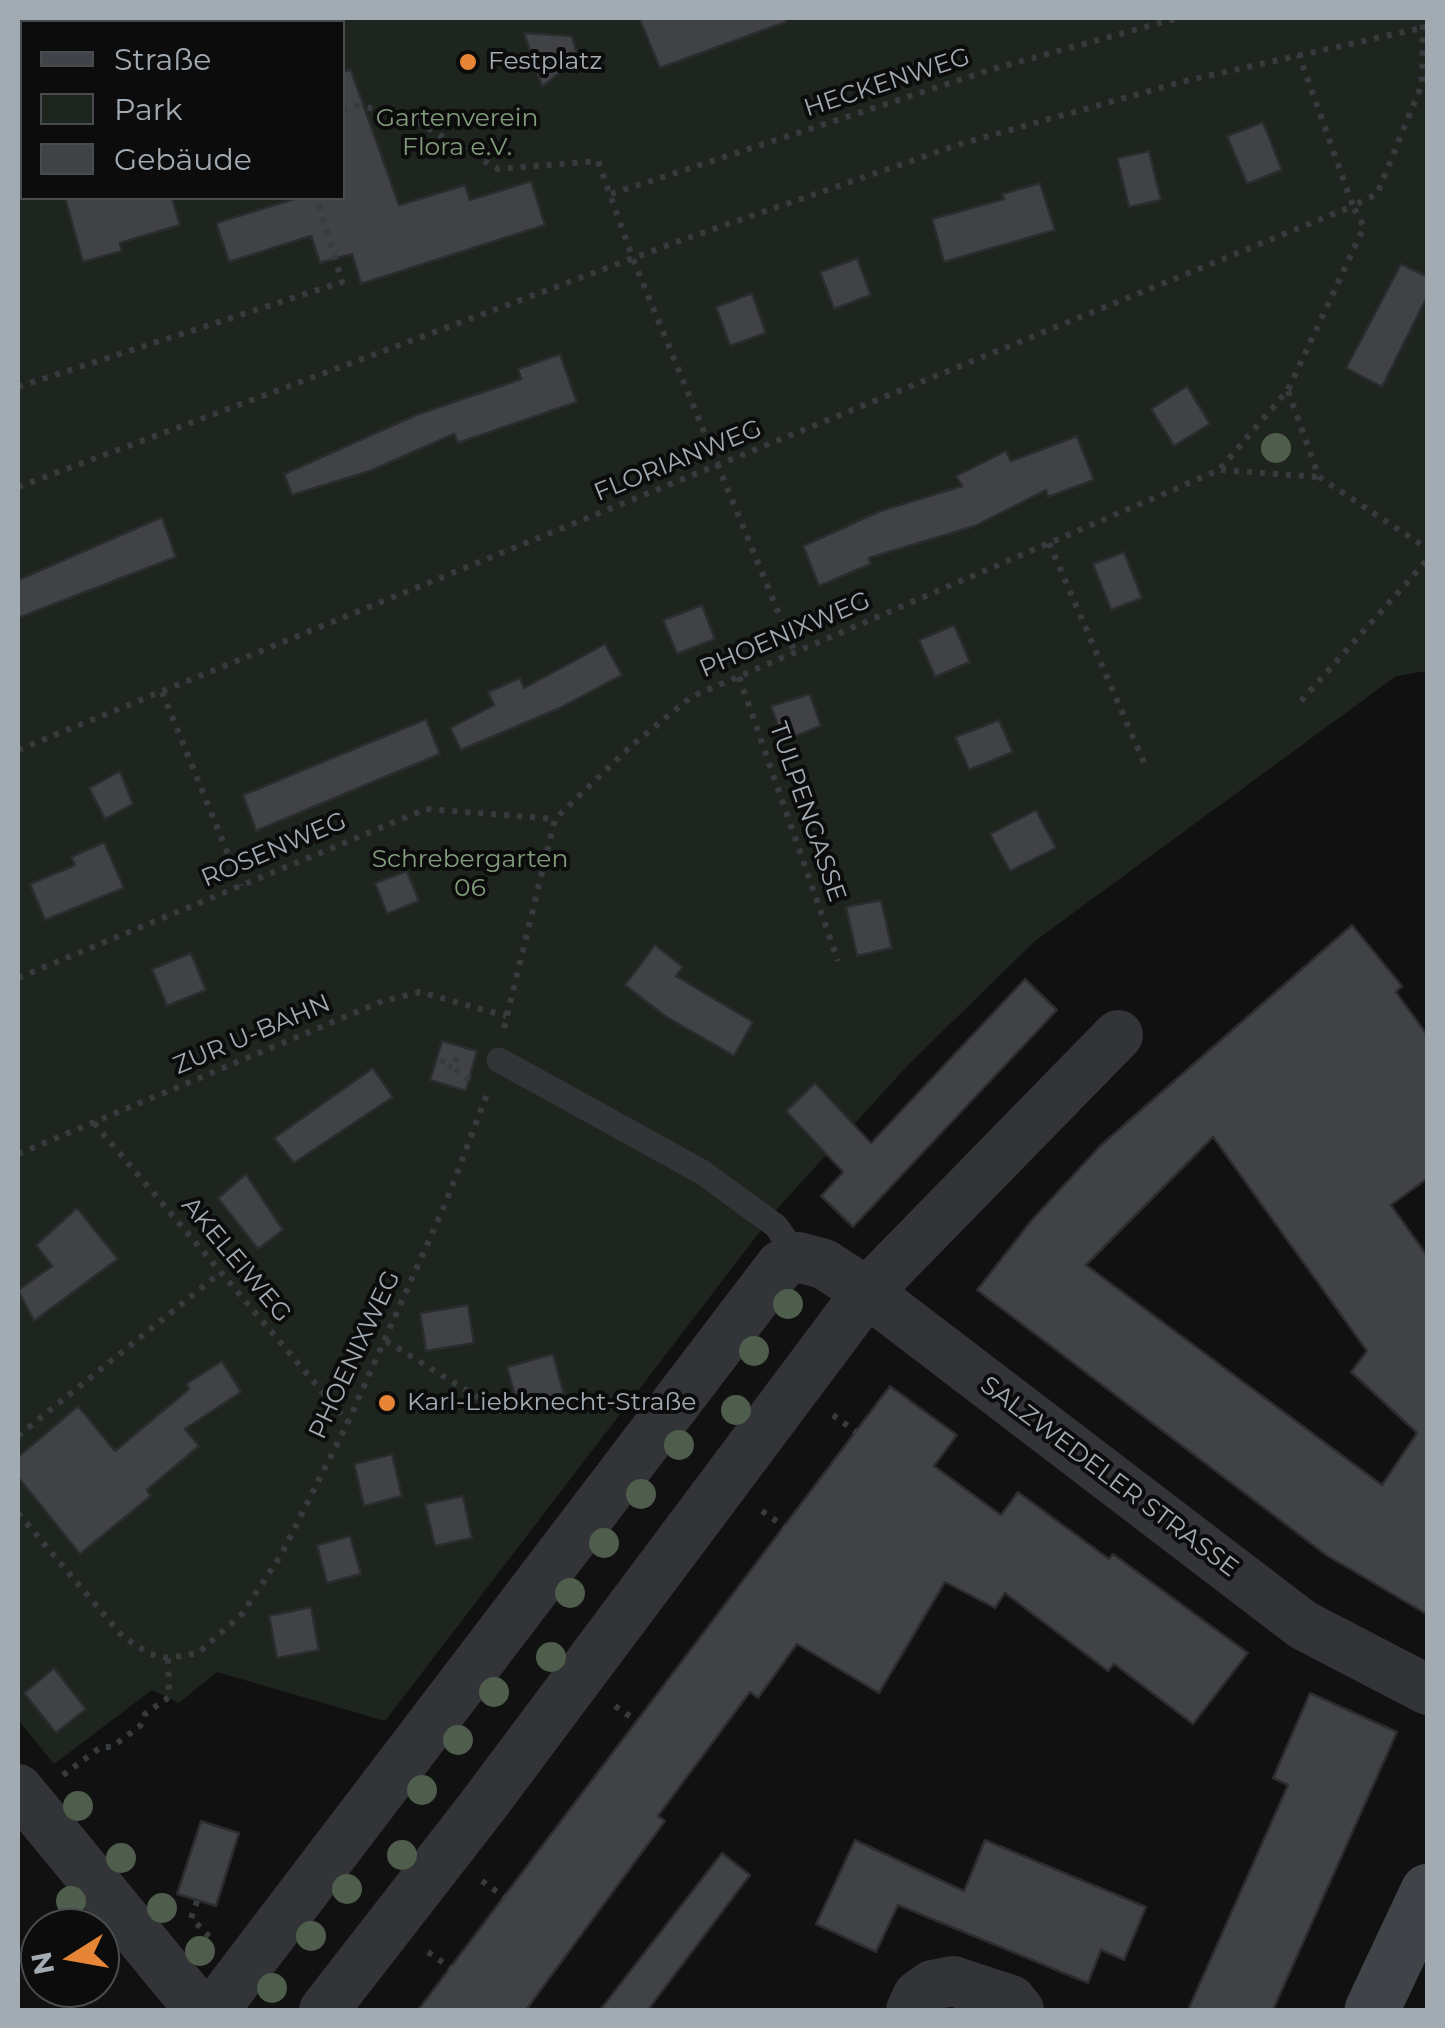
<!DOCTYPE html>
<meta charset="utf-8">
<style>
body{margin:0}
#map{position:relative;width:1445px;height:2028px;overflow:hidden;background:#111112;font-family:Montserrat,sans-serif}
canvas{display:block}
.frame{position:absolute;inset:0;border:20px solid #a3abb2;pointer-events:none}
.legend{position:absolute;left:20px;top:20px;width:325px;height:180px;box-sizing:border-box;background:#0c0c0d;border:2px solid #484c4f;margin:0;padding:12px 18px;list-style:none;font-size:30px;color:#a3abb2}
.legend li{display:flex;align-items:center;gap:20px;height:50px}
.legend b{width:50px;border:2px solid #484c4f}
.north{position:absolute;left:20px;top:1908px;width:100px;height:100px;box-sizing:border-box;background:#0c0c0d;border:2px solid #484c4f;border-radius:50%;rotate:259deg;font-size:28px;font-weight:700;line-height:40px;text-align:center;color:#a3abb2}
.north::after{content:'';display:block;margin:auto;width:35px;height:45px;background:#e68536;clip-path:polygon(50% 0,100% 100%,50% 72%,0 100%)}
</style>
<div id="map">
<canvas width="1445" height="2028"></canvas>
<div class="frame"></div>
<ul class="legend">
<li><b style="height:12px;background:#404347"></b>Straße</li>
<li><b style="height:28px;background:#1e251e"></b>Park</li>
<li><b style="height:28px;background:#404245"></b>Gebäude</li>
</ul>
<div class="north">N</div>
</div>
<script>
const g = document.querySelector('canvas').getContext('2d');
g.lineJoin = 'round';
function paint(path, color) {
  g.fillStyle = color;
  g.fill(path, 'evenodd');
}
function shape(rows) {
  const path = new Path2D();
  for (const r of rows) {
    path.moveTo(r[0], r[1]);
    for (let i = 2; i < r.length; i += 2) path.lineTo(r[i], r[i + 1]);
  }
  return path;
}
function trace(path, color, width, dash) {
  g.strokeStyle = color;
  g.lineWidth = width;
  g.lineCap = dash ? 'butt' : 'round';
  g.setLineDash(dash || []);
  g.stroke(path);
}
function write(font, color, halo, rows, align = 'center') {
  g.font = font + ' Montserrat,sans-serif';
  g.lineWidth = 8;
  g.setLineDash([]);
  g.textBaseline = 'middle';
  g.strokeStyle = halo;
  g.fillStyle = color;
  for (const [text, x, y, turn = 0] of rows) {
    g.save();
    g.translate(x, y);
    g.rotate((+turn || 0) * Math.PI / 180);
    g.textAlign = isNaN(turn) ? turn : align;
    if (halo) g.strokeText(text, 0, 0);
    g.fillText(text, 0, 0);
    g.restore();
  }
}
paint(shape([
 [18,18,1428,18,1427,671,1396,676,1035,941,909,1064,778,1208,385,1721,217,1672,179,1703,152,1690,54,1764,18,1720],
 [22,22,342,22,342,198,22,198]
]), '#1e251e');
const building = shape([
 [639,18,786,18,786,22,660,68,639,18],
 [524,33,572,36,578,58,542,87,524,33],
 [351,70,399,205,465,185,470,200,531,181,545,225,361,284,352,254,320,263,311,236,229,262,216,223,297,198,342,198,342,71,351,70],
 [1263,122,1282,170,1247,184,1227,136,1263,122],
 [1149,151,1161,200,1129,207,1117,158,1149,151],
 [1040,183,1055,230,944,262,932,219,1004,199,1002,194,1040,183],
 [65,198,172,198,180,225,120,243,122,251,83,262,65,198],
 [857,258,871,295,834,309,820,272,857,258],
 [1401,264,1428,277,1428,295,1382,387,1346,368,1401,264],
 [752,293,766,333,730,346,716,307,752,293],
 [560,354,577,402,458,443,454,434,370,471,292,495,284,474,416,415,521,379,518,369,560,354],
 [1187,386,1210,424,1174,446,1151,409,1187,386],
 [1077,436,1094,480,1048,497,1046,490,975,526,869,558,871,564,819,586,803,546,880,511,962,486,956,476,1006,451,1011,461,1077,436],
 [162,517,176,557,18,618,18,580,162,517],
 [1124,552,1142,598,1111,610,1093,564,1124,552],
 [702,605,715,639,677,654,663,620,702,605],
 [954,625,970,662,935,677,919,640,954,625],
 [605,644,622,675,560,708,461,750,450,728,494,705,488,692,520,678,524,688,605,644],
 [810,694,821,726,783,741,771,706,810,694],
 [426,719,440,754,256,831,243,795,426,719],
 [999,720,1013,752,969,770,955,737,999,720],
 [120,771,133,804,105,819,89,788,120,771],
 [1036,810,1056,848,1010,871,990,834,1036,810],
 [104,842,124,888,45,920,30,884,75,865,71,857,104,842],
 [407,871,419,901,387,914,375,883,407,871],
 [881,900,892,948,857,956,846,907,881,900],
 [1352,925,1402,986,1396,992,1428,1036,1428,1178,1391,1205,1428,1257,1428,1615,1326,1555,977,1290,1031,1221,1100,1146,1352,925],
 [1213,1137,1367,1351,1351,1372,1417,1433,1382,1485,1086,1265,1213,1137],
 [655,945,683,967,676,976,753,1022,734,1056,665,1016,625,985,655,945],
 [191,953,206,990,167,1006,152,969,191,953],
 [1025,979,1057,1010,853,1227,821,1196,843,1172,786,1111,815,1083,871,1143,1025,979],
 [442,1041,477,1051,466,1091,430,1080,442,1041],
 [373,1068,393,1097,294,1163,274,1138,373,1068],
 [246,1174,283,1230,258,1249,218,1198,246,1174],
 [77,1208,118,1259,34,1321,18,1290,52,1266,36,1245,77,1208],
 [468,1305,474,1343,426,1351,420,1313,468,1305],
 [553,1354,565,1398,519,1411,507,1367,553,1354],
 [222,1361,241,1392,185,1429,199,1446,147,1490,151,1496,80,1554,18,1477,18,1457,78,1406,115,1451,189,1389,186,1384,222,1361],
 [890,1386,957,1435,934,1466,1001,1515,1018,1492,1109,1559,1113,1554,1248,1653,1193,1724,1114,1664,1108,1671,1005,1593,995,1608,945,1582,879,1693,797,1644,758,1698,750,1692,658,1816,665,1821,526,2010,418,2010,890,1386],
 [392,1454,402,1496,364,1506,354,1464,392,1454],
 [463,1496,472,1538,435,1546,425,1504,463,1496],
 [350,1536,361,1574,327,1583,317,1545,350,1536],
 [311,1607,319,1650,277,1658,269,1616,311,1607],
 [54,1668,86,1709,56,1733,24,1693,54,1668],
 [1310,1693,1397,1732,1273,2010,1188,2010,1288,1785,1273,1778,1310,1693],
 [201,1821,239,1833,216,1906,177,1894,201,1821],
 [855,1840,964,1891,985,1840,1146,1907,1124,1960,1101,1950,1088,1983,898,1905,876,1952,816,1924,855,1840],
 [722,1853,750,1875,648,2010,600,2010,722,1853]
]);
paint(building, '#404245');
trace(building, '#2b2c2e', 2.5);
trace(shape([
 [269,18,270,22],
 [201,22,217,18],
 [18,79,22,77],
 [342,110,356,106,402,113,498,169,598,161,633,259,795,653],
 [611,194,993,69,1178,18],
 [18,387,342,282,317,198],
 [1288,391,1319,477,1428,549],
 [1221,470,1318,477],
 [18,487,682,240,960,144,1185,81,1426,27],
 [1049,543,1145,765],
 [739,677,838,961],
 [162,692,241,886],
 [1301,701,1428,559],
 [18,750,1353,206,1299,55],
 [18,978,426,809,555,819],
 [504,1028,555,819,631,746,691,697,1219,470,1288,390,1364,227,1353,206,1377,194,1422,84,1423,18],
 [457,1057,454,1068,473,1083],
 [443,1059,441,1065,454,1068],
 [94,1123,348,1422],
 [18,1154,383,1001,420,992,506,1016],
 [386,1341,505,1414],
 [833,1415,856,1432],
 [18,1436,220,1273],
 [762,1511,785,1527],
 [18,1513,123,1637,150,1654,168,1658,198,1653,242,1614,281,1555,348,1422,446,1202,489,1089],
 [615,1706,635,1720],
 [63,1775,101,1747,112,1747,140,1726,145,1714,169,1697,168,1658],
 [482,1881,506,1898],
 [197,1901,191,1918,212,1939],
 [428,1952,451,1968]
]), '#383b3e', 6, [5, 8]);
trace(shape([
 [499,1060,702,1172,776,1226,798,1257]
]), '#323437', 25);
trace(shape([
 [18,1789,200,2010],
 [214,2010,781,1265,798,1257,824,1264,867,1292,1303,1625,1428,1690],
 [324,2010,481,1808,867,1292,1118,1035],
 [911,2010,918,1995,932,1985,953,1981,1011,2000,1019,2010]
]), '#323437', 50);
trace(shape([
 [1372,2010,1428,1891]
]), '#404347', 55);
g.fillStyle = '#4e5d4c';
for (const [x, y] of [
 [1276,448],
 [788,1304],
 [754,1351],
 [736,1410],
 [679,1445],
 [641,1494],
 [604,1543],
 [570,1593],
 [551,1657],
 [494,1692],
 [458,1740],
 [422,1790],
 [78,1806],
 [402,1855],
 [121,1858],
 [347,1889],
 [71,1901],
 [162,1908],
 [311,1936],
 [200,1951],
 [272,1988]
]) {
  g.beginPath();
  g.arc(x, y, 15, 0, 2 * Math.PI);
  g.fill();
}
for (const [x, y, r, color] of [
 [468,62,10,"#e68536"],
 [387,1403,10,"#e68536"]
]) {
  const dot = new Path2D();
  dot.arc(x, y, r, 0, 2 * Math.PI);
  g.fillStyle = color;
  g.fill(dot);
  trace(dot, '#0c0c0d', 4);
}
write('25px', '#a3abb2', '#0c0c0d', [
 ["Festplatz",488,62],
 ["Karl-Liebknecht-Straße",407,1403]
], 'left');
write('25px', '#a3abb2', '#0c0c0d', [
 ["HECKENWEG",887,83,-18],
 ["FLORIANWEG",678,461,-22],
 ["PHOENIXWEG",785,635,-23],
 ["TULPENGASSE",807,812,71],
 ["ROSENWEG",274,850,-23],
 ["ZUR U-BAHN",252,1035,-23],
 ["AKELEIWEG",236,1260,50],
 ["PHOENIXWEG",355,1355,-65],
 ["SALZWEDELER STRASSE",1109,1477,37]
]);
write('25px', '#809c7b', '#0c0c0d', [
 ["Gartenverein",457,119],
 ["Flora e.V.",457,148],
 ["Schrebergarten",470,860],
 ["06",470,889]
]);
</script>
